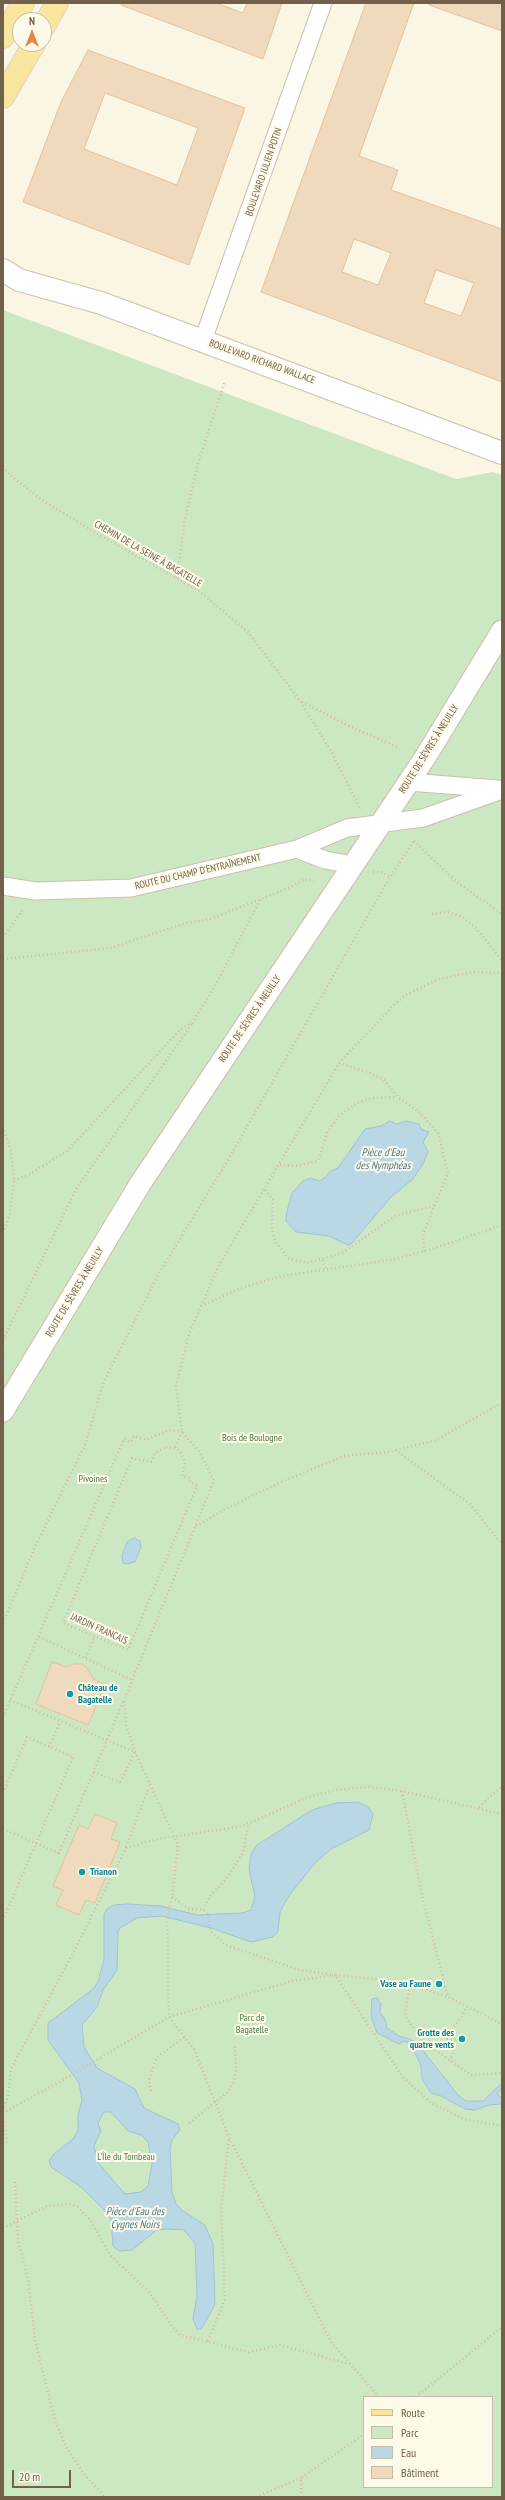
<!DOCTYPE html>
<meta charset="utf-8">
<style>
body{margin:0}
#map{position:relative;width:505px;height:2500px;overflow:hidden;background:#fbf6e4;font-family:"PT Sans Narrow",sans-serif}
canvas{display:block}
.frame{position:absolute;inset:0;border:4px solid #73604b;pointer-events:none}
.legend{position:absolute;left:363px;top:2396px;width:130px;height:92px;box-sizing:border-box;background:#fefaea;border:1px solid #c6bcaa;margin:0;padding:5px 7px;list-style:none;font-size:12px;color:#73604b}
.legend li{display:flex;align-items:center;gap:8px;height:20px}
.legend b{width:20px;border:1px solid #c6bcaa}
.north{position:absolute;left:12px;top:12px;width:40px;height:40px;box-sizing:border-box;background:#fefaea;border:1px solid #c6bcaa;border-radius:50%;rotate:0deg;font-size:11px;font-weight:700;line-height:16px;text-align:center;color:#73604b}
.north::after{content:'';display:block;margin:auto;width:14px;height:18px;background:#e1874d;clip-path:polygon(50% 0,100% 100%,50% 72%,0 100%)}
.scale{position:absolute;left:12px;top:2470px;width:59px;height:18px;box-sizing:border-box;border:2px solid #73604b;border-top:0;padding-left:5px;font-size:12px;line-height:14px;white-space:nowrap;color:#73604b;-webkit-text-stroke:3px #fefaea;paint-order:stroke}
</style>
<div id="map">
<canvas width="505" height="2500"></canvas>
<div class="frame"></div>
<ul class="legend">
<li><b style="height:5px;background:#f8e69f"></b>Route</li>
<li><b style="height:11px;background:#cce8c3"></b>Parc</li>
<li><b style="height:11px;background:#b9d7e4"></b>Eau</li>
<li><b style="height:11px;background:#f0dabd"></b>Bâtiment</li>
</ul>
<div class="north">N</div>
<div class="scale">20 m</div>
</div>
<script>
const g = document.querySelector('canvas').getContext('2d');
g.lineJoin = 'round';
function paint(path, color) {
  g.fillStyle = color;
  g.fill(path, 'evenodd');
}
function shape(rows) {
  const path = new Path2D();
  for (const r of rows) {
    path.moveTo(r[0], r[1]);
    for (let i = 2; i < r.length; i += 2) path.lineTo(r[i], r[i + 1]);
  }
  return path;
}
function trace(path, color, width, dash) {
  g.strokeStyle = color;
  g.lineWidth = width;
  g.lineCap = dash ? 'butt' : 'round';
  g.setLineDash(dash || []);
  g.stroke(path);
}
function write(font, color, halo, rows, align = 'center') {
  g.font = font + ' "PT Sans Narrow",sans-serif';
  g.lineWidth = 4;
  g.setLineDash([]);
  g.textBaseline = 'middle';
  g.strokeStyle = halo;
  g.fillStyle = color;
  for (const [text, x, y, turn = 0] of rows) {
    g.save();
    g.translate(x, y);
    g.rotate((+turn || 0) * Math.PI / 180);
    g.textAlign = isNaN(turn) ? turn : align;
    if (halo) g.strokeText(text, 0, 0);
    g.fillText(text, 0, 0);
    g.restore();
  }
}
paint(shape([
 [3,310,456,479,493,472,502,475,502,2497,3,2497],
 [364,2397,492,2397,492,2487,364,2487]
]), '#cce8c3');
const water = shape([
 [390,1121,397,1124,406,1121,419,1124,421,1129,429,1132,423,1142,428,1152,423,1164,412,1180,391,1197,351,1244,348,1245,329,1236,296,1232,286,1221,287,1211,292,1193,303,1181,311,1178,319,1181,325,1178,330,1171,338,1168,365,1129,381,1126,390,1121],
 [134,1538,140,1541,141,1547,135,1562,126,1564,123,1563,122,1556,127,1542,134,1538],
 [358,1802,368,1807,373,1814,369,1830,331,1849,315,1863,288,1897,280,1912,278,1931,273,1937,251,1942,211,1928,162,1916,137,1918,120,1928,118,1932,117,1970,103,1990,97,2007,82,2025,84,2047,97,2068,135,2089,144,2108,178,2124,180,2130,172,2140,170,2149,172,2192,176,2204,183,2211,205,2225,213,2244,215,2304,204,2325,201,2329,197,2329,193,2318,197,2296,195,2243,184,2230,167,2229,157,2230,132,2250,119,2251,113,2246,111,2219,103,2209,81,2187,51,2167,49,2161,54,2154,73,2139,78,2130,78,2115,82,2100,79,2083,48,2040,48,2023,93,1989,98,1982,104,1959,104,1914,107,1909,114,1905,127,1904,161,1906,197,1915,242,1913,251,1910,255,1897,249,1869,251,1854,257,1845,312,1810,336,1803,358,1802],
 [104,2112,111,2112,128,2131,141,2135,148,2142,152,2164,148,2186,141,2192,125,2194,99,2164,94,2146,101,2131,98,2123,104,2112],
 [377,1998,381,2004,380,2013,385,2019,387,2028,399,2036,410,2039,417,2043,458,2095,466,2101,483,2101,502,2083,502,2088,497,2094,502,2099,502,2104,489,2105,475,2110,465,2109,441,2096,431,2093,422,2079,421,2066,411,2044,404,2041,399,2044,377,2033,371,2016,372,1999,377,1998]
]);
paint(water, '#b9d7e4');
trace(water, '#a0c4d6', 1);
const building = shape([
 [121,3,216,3,243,13,247,3,282,3,263,59,121,5,121,3],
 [366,3,414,3,359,156,398,170,391,190,502,229,502,382,261,292,366,3],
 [354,239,391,253,378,285,342,272,354,239],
 [436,270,474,283,461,316,424,303,436,270],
 [430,3,502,3,502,31,429,5,430,3],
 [88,50,245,108,189,265,23,202,61,102,88,50],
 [105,93,198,128,177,185,84,149,105,93],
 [52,1662,66,1667,73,1664,82,1664,88,1669,93,1679,105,1684,88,1725,36,1704,52,1662],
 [95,1814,117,1823,111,1839,120,1842,95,1903,86,1900,79,1915,56,1905,63,1890,53,1886,79,1825,88,1829,95,1814]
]);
paint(building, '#f0dabd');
trace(building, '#e2c39e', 1);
const minor = shape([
 [203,340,323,3],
 [409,782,498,789],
 [297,849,325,860,353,865],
 [3,886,36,891,131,888,297,849,347,828,423,818,502,790]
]);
const tertiary = shape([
 [3,1411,140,1184,426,756,502,631]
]);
const secondary = shape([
 [3,270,19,280,101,303,502,453]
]);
const primary = shape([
 [44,26,57,3],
 [3,37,23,3],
 [3,97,34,44]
]);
trace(minor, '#cdbfab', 19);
trace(tertiary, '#cdbfab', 23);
trace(secondary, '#cfc0a9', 24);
trace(primary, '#dbd6d0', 24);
trace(shape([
 [3,467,11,476,42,500,96,533,199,591,248,632,300,701,332,753,360,808],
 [177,578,185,519,198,463,225,381],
 [302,702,353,728,400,748],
 [414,841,458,883,502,914],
 [373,872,381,872,390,877],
 [432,914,447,912,461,916,475,927,502,960],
 [3,937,24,908],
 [3,959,110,948,186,923,211,919,293,886,304,879,314,881],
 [339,1063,370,1073,384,1080,398,1097,420,1113,438,1133,448,1173,423,1234,424,1252],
 [3,1127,11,1151,14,1180,10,1213,3,1234],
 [280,1165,297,1166,318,1161,327,1133,339,1116,357,1103,372,1098,397,1097],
 [14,1180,28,1175,66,1152,181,1029,192,1023,215,986,261,898],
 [265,1190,273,1200,272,1230,275,1241,289,1259,307,1263,342,1253,395,1216,433,1206],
 [322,1260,326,1269],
 [201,1306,241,1288,282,1276,396,1259,435,1248,502,1225],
 [3,1340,76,1189,192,1024],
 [3,1351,5,1359],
 [166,1447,175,1448,180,1451,185,1462,182,1476,190,1478,190,1482,197,1486,128,1650,63,1623,132,1458,151,1462,155,1453,166,1447],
 [395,1450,470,1504,502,1545],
 [196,1526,229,1507,288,1479,344,1456,388,1452,436,1440,502,1403],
 [3,1623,35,1547,85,1445,104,1381,158,1275,225,1165,390,877,414,841],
 [39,1637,132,1680],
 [86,1658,95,1636],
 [10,1700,135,1752,120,1782,93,1772],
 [3,1717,124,1439,131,1442,134,1436,146,1440,169,1430,182,1432,175,1448],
 [49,1747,60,1722],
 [402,1791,422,1896,448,1997],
 [3,1793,27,1737,73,1757,3,1920],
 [479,1807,502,1786],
 [3,1829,59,1853,123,1702],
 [126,1847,149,1787],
 [172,1897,189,1909,203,1910,208,1914,210,1931,226,1945,300,1970,335,1975,402,2076,431,2103,464,2119,502,2126],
 [203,1910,210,1896,227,1878,243,1853,248,1824],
 [410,1986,405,2013,408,2021,427,2044,471,2075,502,2073],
 [447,2039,445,2039,445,2035,453,2033],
 [457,2040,458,2040],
 [449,2061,453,2054,453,2027,462,2017,466,2007],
 [151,2091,149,2081,156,2058,185,2037],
 [3,2111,8,2096,11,2069,72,1955,126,1848,152,1840,243,1826,306,1798,335,1790,369,1787,402,1791,502,1814],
 [3,2113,68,2077,169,2017,292,1981,335,1975,397,1981,448,1997,502,2024],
 [3,2118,7,2143],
 [189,2123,229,2091,234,2081,236,2070,235,2045],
 [15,2182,18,2240,28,2279,35,2340,55,2421,67,2449,85,2475,105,2497],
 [3,2228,47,2206,70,2204,78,2207,90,2220,110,2255,148,2291,172,2326,180,2335,249,2352,280,2345,349,2364],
 [208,2341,225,2299,221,2210,229,2137],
 [379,2397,331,2342,229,2137,194,2049,169,2017,167,1919,172,1897,178,1845,135,1752,126,1724,124,1700,214,1481,199,1451,182,1432,176,1386,189,1334,219,1265,339,1063,395,1004,406,995,439,979,472,972,502,973],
 [416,2397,502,2327],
 [256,2497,301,2478],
 [301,2497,301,2478,364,2434]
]), '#d5bda0', 2.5, [1, 3]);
trace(minor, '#fff', 17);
trace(tertiary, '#fff', 21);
trace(secondary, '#fff', 22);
trace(primary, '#f8e69f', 22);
trace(shape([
 [447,2039,457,2040]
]), '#d5bda0', 2.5, [1, 3]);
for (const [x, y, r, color] of [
 [70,1694,4,"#0f9aa8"],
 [82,1872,4,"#0f9aa8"],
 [439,1984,4,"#0f9aa8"],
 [462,2039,4,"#0f9aa8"]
]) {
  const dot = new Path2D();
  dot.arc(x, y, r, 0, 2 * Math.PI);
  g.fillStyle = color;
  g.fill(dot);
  trace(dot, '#fefaea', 1.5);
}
write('10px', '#73604b', '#fefaea', [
 ["BOULEVARD JULIEN POTIN",264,172,-71],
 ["BOULEVARD RICHARD WALLACE",262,362,20],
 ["CHEMIN DE LA SEINE À BAGATELLE",148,554,30],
 ["ROUTE DE SÈVRES À NEUILLY",429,749,-58],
 ["ROUTE DU CHAMP D'ENTRAÎNEMENT",198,872,-13],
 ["ROUTE DE SÈVRES À NEUILLY",250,1019,-56],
 ["ROUTE DE SÈVRES À NEUILLY",75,1292,-59],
 ["JARDIN FRANCAIS",99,1629,24]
]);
write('10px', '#4d7e46', '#fefaea', [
 ["Bois de Boulogne",252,1438],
 ["Pivoines",93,1479],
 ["Parc de",252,2018],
 ["Bagatelle",252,2030],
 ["L'Île du Tombeau",126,2157]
]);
write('bold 10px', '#0d838f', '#fefaea', [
 ["Château de",78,1688],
 ["Bagatelle",78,1700],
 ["Trianon",90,1872],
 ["Vase au Faune",431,1984,"right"],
 ["Grotte des",454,2033,"right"],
 ["quatre vents",454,2045,"right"]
], 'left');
write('italic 11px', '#48768c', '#fefaea', [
 ["Pièce d'Eau",383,1153],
 ["des Nymphéas",383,1166],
 ["Pièce d'Eau des",135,2212],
 ["Cygnes Noirs",135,2225]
]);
</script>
